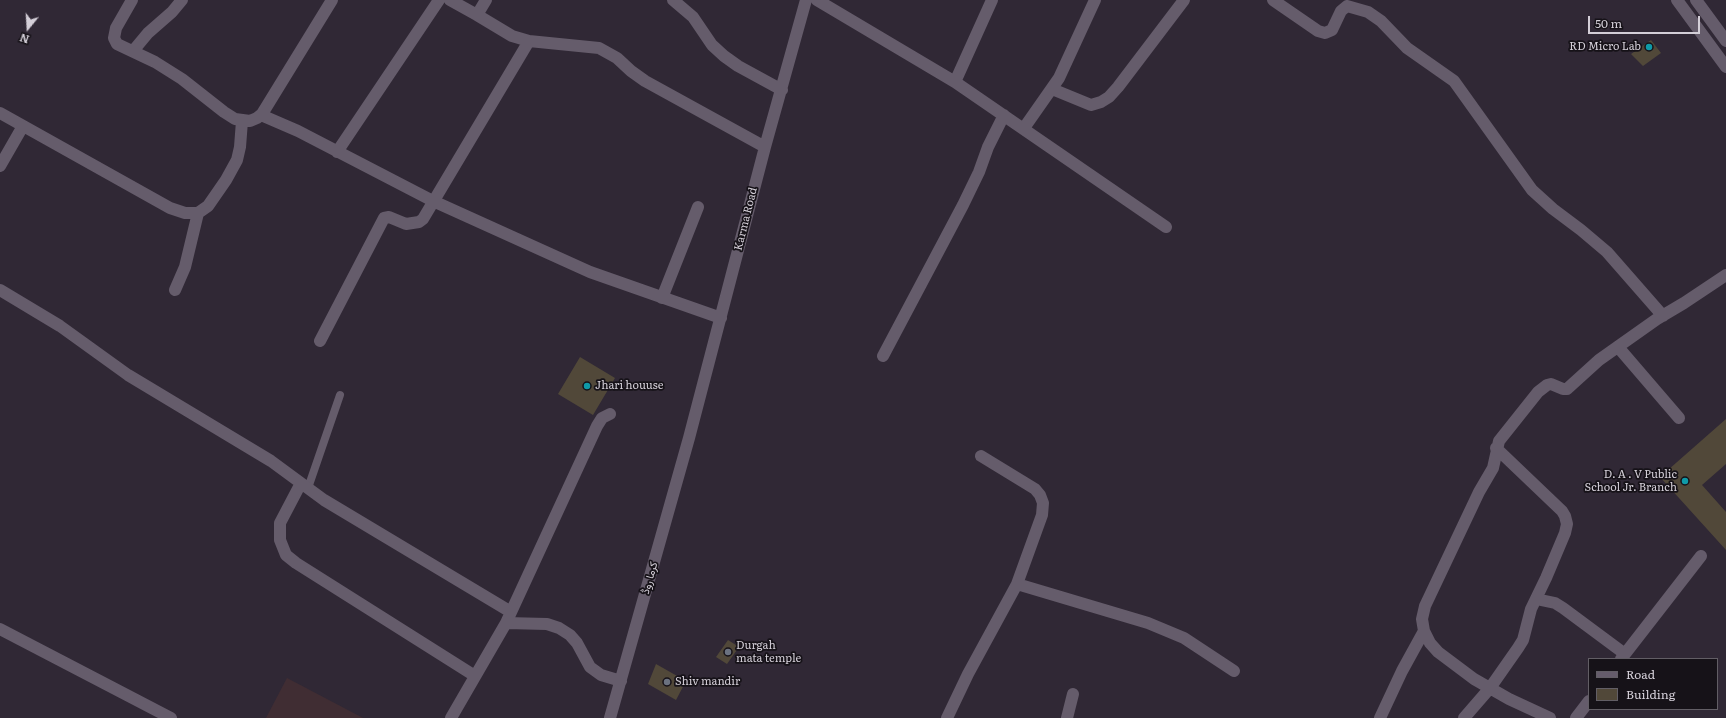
<!DOCTYPE html>
<meta charset="utf-8">
<style>
body{margin:0}
#map{position:relative;width:1726px;height:718px;overflow:hidden;background:#302835;font-family:Literata,serif}
canvas{display:block}
.legend{position:absolute;left:1588px;top:658px;width:130px;height:52px;box-sizing:border-box;background:#161218;border:1px solid #625e65;margin:0;padding:5px 7px;list-style:none;font-size:12px;color:#d4cfd8}
.legend li{display:flex;align-items:center;gap:8px;height:20px}
.legend b{width:20px;border:1px solid #625e65}
.north{position:absolute;left:8px;top:8px;width:40px;height:40px;-webkit-text-stroke:3px #161218;paint-order:stroke;rotate:198deg;font-size:11px;font-weight:700;line-height:16px;text-align:center;color:#d4cfd8}
.north::after{content:'';display:block;margin:auto;width:14px;height:18px;background:#d4cfd8;clip-path:polygon(50% 0,100% 100%,50% 72%,0 100%)}
.scale{position:absolute;left:1588px;top:16px;width:112px;height:18px;box-sizing:border-box;border:2px solid #d4cfd8;border-top:0;padding-left:5px;font-size:12px;line-height:14px;white-space:nowrap;color:#d4cfd8;-webkit-text-stroke:3px #161218;paint-order:stroke}
</style>
<div id="map">
<canvas width="1726" height="718"></canvas>
<ul class="legend">
<li><b style="height:5px;background:#655c6b"></b>Road</li>
<li><b style="height:11px;background:#514839"></b>Building</li>
</ul>
<div class="north">N</div>
<div class="scale">50 m</div>
</div>
<script>
const g = document.querySelector('canvas').getContext('2d');
g.lineJoin = 'round';
function paint(path, color) {
  g.fillStyle = color;
  g.fill(path, 'evenodd');
}
function shape(rows) {
  const path = new Path2D();
  for (const r of rows) {
    path.moveTo(r[0], r[1]);
    for (let i = 2; i < r.length; i += 2) path.lineTo(r[i], r[i + 1]);
  }
  return path;
}
function trace(path, color, width, dash) {
  g.strokeStyle = color;
  g.lineWidth = width;
  g.lineCap = dash ? 'butt' : 'round';
  g.setLineDash(dash || []);
  g.stroke(path);
}
function write(font, color, halo, rows, align = 'center') {
  g.font = font + ' Literata,Vazirmatn,serif';
  g.lineWidth = 3.5;
  g.setLineDash([]);
  g.textBaseline = 'middle';
  g.strokeStyle = halo;
  g.fillStyle = color;
  for (const [text, x, y, turn = 0] of rows) {
    g.save();
    g.translate(x, y);
    g.rotate((+turn || 0) * Math.PI / 180);
    g.textAlign = isNaN(turn) ? turn : align;
    if (halo) g.strokeText(text, 0, 0);
    g.fillText(text, 0, 0);
    g.restore();
  }
}
paint(shape([
 [287,678,363,718,266,718]
]), '#402d33');
paint(shape([
 [1651,40,1661,53,1643,66,1631,54],
 [580,357,615,378,593,415,558,394],
 [1726,419,1726,464,1702,485,1726,512,1726,550,1660,477],
 [728,640,739,647,727,664,716,657],
 [656,664,686,681,676,700,648,684]
]), '#514839');
trace(shape([
 [308,488,340,395]
]), '#655c6b', 8);
trace(shape([
 [132,0,116,28,114,38,117,44,155,62,182,79,224,112,235,119,250,121,257,118,262,114,332,0],
 [450,0,477,15,512,36,529,41,599,48,617,58,631,71,645,81,765,147],
 [673,0,693,17,712,45,724,56,738,66,782,90],
 [817,0,955,82,1166,227],
 [1273,0,1318,31,1325,33,1332,30,1341,11,1347,6,1368,12,1381,21,1407,48,1454,81,1532,190,1553,209,1581,230,1607,252,1663,316],
 [477,15,486,0],
 [133,51,148,33,172,12,182,0],
 [955,82,992,0],
 [1052,89,1091,105,1101,102,1109,97,1118,87,1184,0],
 [0,113,170,208,185,213,198,213,208,206,226,180,237,160,240,147,242,121],
 [261,115,298,131,433,201,590,272,721,318],
 [1024,128,1059,78,1095,0],
 [337,152,439,0],
 [0,166,23,126],
 [0,290,60,326,128,375,271,461,324,500,511,612],
 [175,290,185,267,198,213],
 [662,298,698,207],
 [320,341,384,218,389,217,406,224,419,222,423,219,529,41],
 [1618,347,1679,418],
 [883,356,963,205,979,172,988,147,1004,115],
 [301,483,280,523,280,540,286,555,296,563,475,676],
 [1017,584,1148,623,1184,638,1234,671],
 [1536,599,1555,603,1563,608,1625,654],
 [506,623,547,624,559,628,570,635,577,643,590,667,601,675,621,681],
 [0,629,171,718],
 [1621,659,1701,556],
 [451,718,506,623,597,426,602,418,610,414],
 [610,718,689,438,765,147,806,0],
 [947,718,968,674,1017,584,1042,515,1043,503,1040,495,1035,489,981,456],
 [1067,718,1073,694],
 [1380,718,1402,671,1424,631],
 [1464,718,1490,688,1518,648,1523,640,1531,609,1546,578,1565,533,1567,524,1565,516,1562,511,1496,448],
 [1550,718,1509,699,1474,679,1438,652,1430,643,1424,631,1422,619,1425,606,1479,492,1493,468,1499,441,1538,392,1547,385,1551,384,1563,389,1567,389,1599,360,1657,319,1684,303,1726,275],
 [1576,718,1589,701]
]), '#655c6b', 12);
trace(shape([
 [1677,0,1726,67],
 [1696,0,1726,41]
]), '#655c6b', 12);
for (const [x, y, r, color] of [
 [1649,47,4,"#0f9aa8"],
 [587,386,4,"#0f9aa8"],
 [1685,481,4,"#0f9aa8"],
 [728,652,4,"#6b7280"],
 [667,682,4,"#6b7280"]
]) {
  const dot = new Path2D();
  dot.arc(x, y, r, 0, 2 * Math.PI);
  g.fillStyle = color;
  g.fill(dot);
  trace(dot, '#161218', 1.5);
}
write('11px', '#d4cfd8', '#161218', [
 ["RD Micro Lab",1641,47,"right"],
 ["Jhari houuse",595,386],
 ["D. A . V Public",1677,475,"right"],
 ["School Jr. Branch",1677,488,"right"],
 ["Durgah",736,646],
 ["mata temple",736,659],
 ["Shiv mandir",675,682]
], 'left');
write('11px', '#d4cfd8', '#161218', [
 ["Karma Road",746,219,-76],
 ["کرما روڈ",650,578,-74]
]);
</script>
